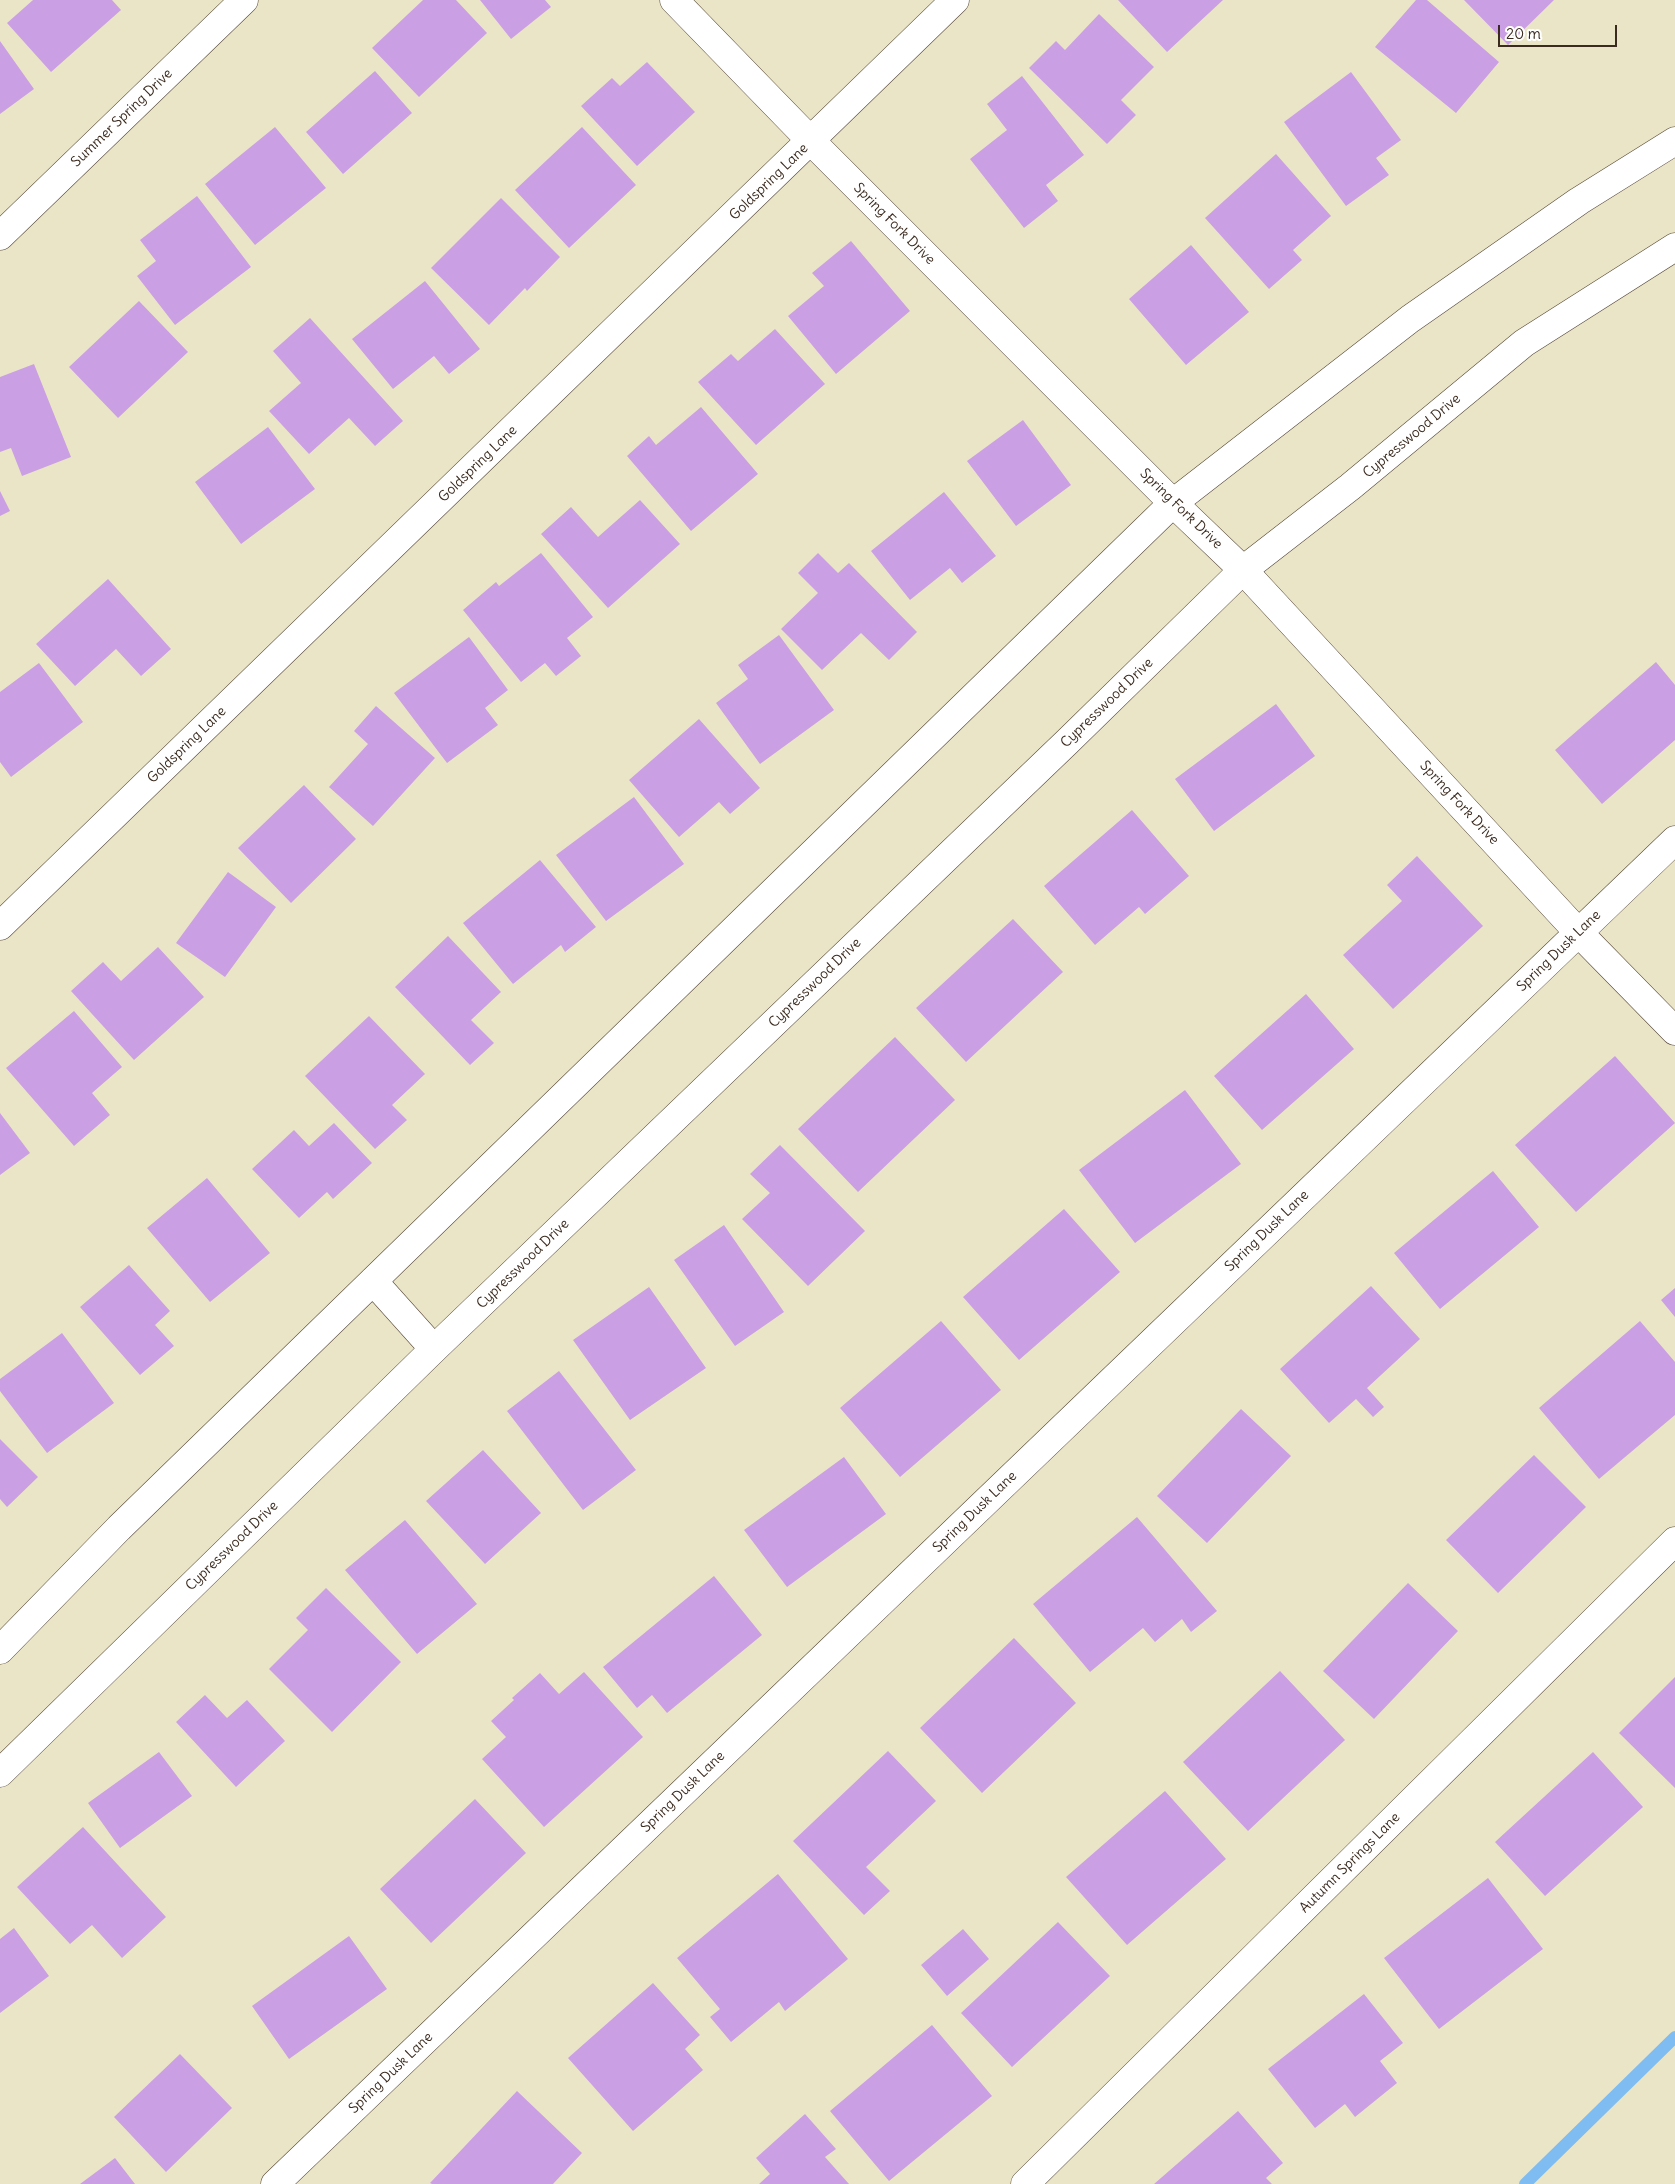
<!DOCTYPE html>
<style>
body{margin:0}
#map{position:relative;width:1675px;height:2184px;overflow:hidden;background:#ebe5c7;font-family:Delius,sans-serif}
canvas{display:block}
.scale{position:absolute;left:1498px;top:25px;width:119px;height:22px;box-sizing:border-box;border:2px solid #3b2a1e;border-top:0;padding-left:6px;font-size:15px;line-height:18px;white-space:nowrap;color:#3b2a1e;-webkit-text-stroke:4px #fff;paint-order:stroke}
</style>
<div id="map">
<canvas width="1675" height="2184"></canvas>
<div class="scale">20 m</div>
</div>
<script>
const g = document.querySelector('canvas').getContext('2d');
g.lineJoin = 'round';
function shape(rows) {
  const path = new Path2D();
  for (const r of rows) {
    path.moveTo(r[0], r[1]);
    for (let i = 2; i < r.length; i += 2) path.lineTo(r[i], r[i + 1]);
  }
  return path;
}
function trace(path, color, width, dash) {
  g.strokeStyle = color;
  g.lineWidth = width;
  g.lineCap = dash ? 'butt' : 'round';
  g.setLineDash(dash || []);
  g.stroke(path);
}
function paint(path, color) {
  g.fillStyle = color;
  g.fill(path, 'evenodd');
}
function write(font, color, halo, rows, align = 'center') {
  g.font = font + ' Delius,sans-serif';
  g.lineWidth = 4;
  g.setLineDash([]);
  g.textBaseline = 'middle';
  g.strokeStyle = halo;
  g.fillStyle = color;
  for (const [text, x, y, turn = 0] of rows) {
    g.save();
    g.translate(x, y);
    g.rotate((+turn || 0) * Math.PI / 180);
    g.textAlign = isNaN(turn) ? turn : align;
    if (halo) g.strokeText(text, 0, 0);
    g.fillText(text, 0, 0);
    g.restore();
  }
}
trace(shape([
 [1525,2184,1675,2037]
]), '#7ebcf1', 12);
paint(shape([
 [33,0,112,0,121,10,51,72,7,23],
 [423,0,456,0,487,33,419,97,372,48],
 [480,0,545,0,551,7,511,39],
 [1118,0,1223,0,1167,52],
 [1416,0,1427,0,1499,62,1456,113,1375,47],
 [1464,0,1554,0,1508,45],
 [1099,14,1154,67,1121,100,1136,115,1107,144,1029,68,1056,41,1065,50],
 [0,41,34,89,0,114],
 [647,62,695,112,637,166,581,106,612,78,620,86],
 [375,71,412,113,343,174,306,132],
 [1351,72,1401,140,1376,158,1389,175,1346,206,1284,122],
 [1022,76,1084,155,1046,185,1058,201,1024,228,970,159,1007,130,987,104],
 [275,127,326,188,255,245,205,184],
 [582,127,636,185,569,248,515,190],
 [1276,154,1331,216,1293,250,1302,260,1269,289,1205,218],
 [197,196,251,267,175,325,137,276,156,261,140,240],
 [501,198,560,257,527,291,525,288,489,325,431,268],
 [851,241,910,311,836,374,788,316,824,286,812,273],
 [1191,245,1249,312,1186,365,1129,299],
 [425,281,480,349,449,374,434,356,393,389,352,339],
 [139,301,188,352,118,418,69,367],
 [310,318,403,421,375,446,349,418,309,454,269,411,301,383,273,351],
 [775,329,825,384,756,445,698,382,731,354,738,361],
 [34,364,71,457,22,476,11,448,0,452,0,377],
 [701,407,758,474,691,531,627,456,649,436,656,445],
 [1023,420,1071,485,1016,526,967,461],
 [268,427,315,489,241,544,195,482],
 [0,491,10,511,0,516],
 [944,492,996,556,962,583,950,568,910,600,871,551],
 [640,500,680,544,608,608,541,534,571,507,598,537],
 [541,553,593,617,567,638,581,656,556,676,545,663,521,682,463,610,496,582,499,586],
 [818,553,838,573,849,563,917,632,889,660,861,633,822,670,781,629,818,593,798,573],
 [108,579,171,649,141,676,116,649,75,686,36,644],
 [779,635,834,710,760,764,716,703,748,679,738,665],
 [469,637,508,690,485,708,498,725,447,763,394,693],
 [1656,662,1675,685,1675,740,1602,804,1555,750],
 [39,663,83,722,11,777,0,762,0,692],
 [1276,704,1315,756,1214,831,1175,779],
 [376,706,435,758,373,826,329,787,368,744,354,731],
 [699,719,760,788,730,814,719,802,679,837,629,780],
 [304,785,356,839,291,903,238,848],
 [634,797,684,864,606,921,556,855],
 [1132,810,1189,876,1145,914,1139,907,1095,945,1044,886],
 [1417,856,1483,926,1393,1009,1343,955,1402,901,1387,885],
 [540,860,596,927,565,952,561,945,513,984,463,923],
 [228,872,276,907,225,977,176,943],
 [1013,919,1063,972,966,1062,916,1008],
 [448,936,501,992,471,1020,494,1043,470,1065,395,987],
 [158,947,204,997,134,1060,71,991,103,962,121,981],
 [1306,994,1354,1049,1262,1130,1214,1076],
 [74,1011,122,1067,92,1093,110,1115,74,1146,6,1068],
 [369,1016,425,1074,392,1105,407,1120,375,1149,305,1076],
 [895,1037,955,1100,858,1192,798,1129],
 [1615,1056,1675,1123,1576,1212,1515,1145],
 [1185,1090,1241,1164,1135,1243,1079,1170],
 [0,1113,30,1153,0,1175],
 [334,1123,372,1163,333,1199,327,1192,299,1218,252,1169,294,1130,309,1146],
 [780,1145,865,1231,808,1286,742,1219,770,1193,750,1174],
 [1493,1171,1539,1227,1440,1309,1394,1253],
 [207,1178,270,1253,210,1302,147,1228],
 [1064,1209,1120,1272,1019,1360,963,1297],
 [724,1225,784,1312,735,1346,674,1260],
 [129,1265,170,1311,155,1325,174,1346,140,1375,80,1307],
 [1371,1286,1420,1339,1367,1388,1384,1407,1373,1417,1356,1399,1329,1423,1280,1369],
 [649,1287,706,1368,630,1420,573,1340],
 [1675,1288,1675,1317,1661,1300],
 [941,1321,1001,1390,900,1477,840,1408],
 [1640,1321,1675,1362,1675,1415,1599,1479,1539,1408],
 [62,1333,114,1403,47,1453,0,1391,0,1379],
 [559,1371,636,1470,583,1510,507,1411],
 [1241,1409,1291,1456,1207,1543,1157,1496],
 [0,1439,38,1477,7,1507,0,1499],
 [483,1450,541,1513,485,1564,426,1501],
 [1534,1455,1586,1507,1498,1593,1446,1540],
 [844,1457,886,1514,787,1587,744,1530],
 [1137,1517,1217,1611,1191,1632,1182,1619,1155,1642,1143,1628,1090,1672,1033,1604],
 [405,1520,477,1604,417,1654,345,1570],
 [714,1576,762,1635,667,1713,652,1695,637,1708,603,1667],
 [1408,1583,1458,1631,1374,1719,1323,1671],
 [326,1588,401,1662,332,1732,269,1669,308,1630,296,1618],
 [1014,1638,1076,1703,982,1793,920,1728],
 [1280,1671,1345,1740,1248,1831,1183,1762],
 [584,1672,643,1737,544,1827,482,1759,506,1737,491,1721,514,1700,512,1698,540,1673,559,1694],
 [1675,1677,1675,1788,1619,1733],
 [205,1695,227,1718,247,1700,285,1741,236,1787,176,1722],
 [888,1751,936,1801,866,1867,890,1891,864,1915,793,1841],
 [159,1752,192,1796,120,1848,88,1803],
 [1593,1752,1643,1807,1545,1896,1495,1842],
 [1165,1791,1226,1859,1127,1945,1066,1877],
 [475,1799,526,1853,431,1943,380,1889],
 [83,1827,166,1917,122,1958,92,1925,70,1944,17,1887],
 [778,1874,848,1959,785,2011,779,2002,731,2042,710,2017,720,2009,677,1958],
 [1488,1878,1543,1949,1439,2029,1384,1958],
 [1058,1922,1110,1976,1012,2067,961,2013],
 [14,1928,49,1976,0,2013,0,1939],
 [963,1929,989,1959,947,1996,921,1965],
 [349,1936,387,1989,289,2059,252,2006],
 [653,1983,700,2035,685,2049,703,2070,633,2131,568,2058],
 [1364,1994,1403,2043,1380,2061,1397,2083,1355,2117,1345,2104,1315,2128,1268,2069],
 [932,2025,992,2096,889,2181,830,2111],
 [180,2054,232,2108,166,2172,114,2117],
 [517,2091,582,2153,553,2184,432,2184,430,2183],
 [1238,2111,1283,2163,1266,2178,1272,2184,1154,2184],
 [805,2114,836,2149,825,2157,849,2184,759,2184,770,2174,756,2158],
 [115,2158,135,2184,80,2184]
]), '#cb9fe4');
const minor = shape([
 [674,0,811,141,1173,503,1243,570,1578,932,1675,1031],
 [0,236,244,0],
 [0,926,955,0],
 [275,2184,1675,840],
 [1025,2184,1675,1541]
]);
const major = shape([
 [373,1281,434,1349],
 [0,1650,119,1528,1173,503,1410,319,1579,201,1675,141],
 [0,1773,434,1349,1067,742,1243,570,1350,487,1524,343,1675,247]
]);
trace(minor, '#554637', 29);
trace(major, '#554637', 29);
trace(minor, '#fff', 28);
trace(major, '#fff', 28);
write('14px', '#3b2a1e', '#fff', [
 ["Summer Spring Drive",122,118,-44],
 ["Goldspring Lane",769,182,-44],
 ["Spring Fork Drive",894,224,45],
 ["Cypresswood Drive",1412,436,-40],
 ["Goldspring Lane",478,464,-44],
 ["Spring Fork Drive",1181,509,44],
 ["Cypresswood Drive",1107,703,-44],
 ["Goldspring Lane",187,745,-44],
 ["Spring Fork Drive",1459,803,47],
 ["Spring Dusk Lane",1559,951,-44],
 ["Cypresswood Drive",815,983,-44],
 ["Spring Dusk Lane",1267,1231,-44],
 ["Cypresswood Drive",523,1264,-44],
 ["Spring Dusk Lane",975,1512,-44],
 ["Cypresswood Drive",232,1546,-44],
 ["Spring Dusk Lane",683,1792,-44],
 ["Autumn Springs Lane",1350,1863,-45],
 ["Spring Dusk Lane",391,2073,-44]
]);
</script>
